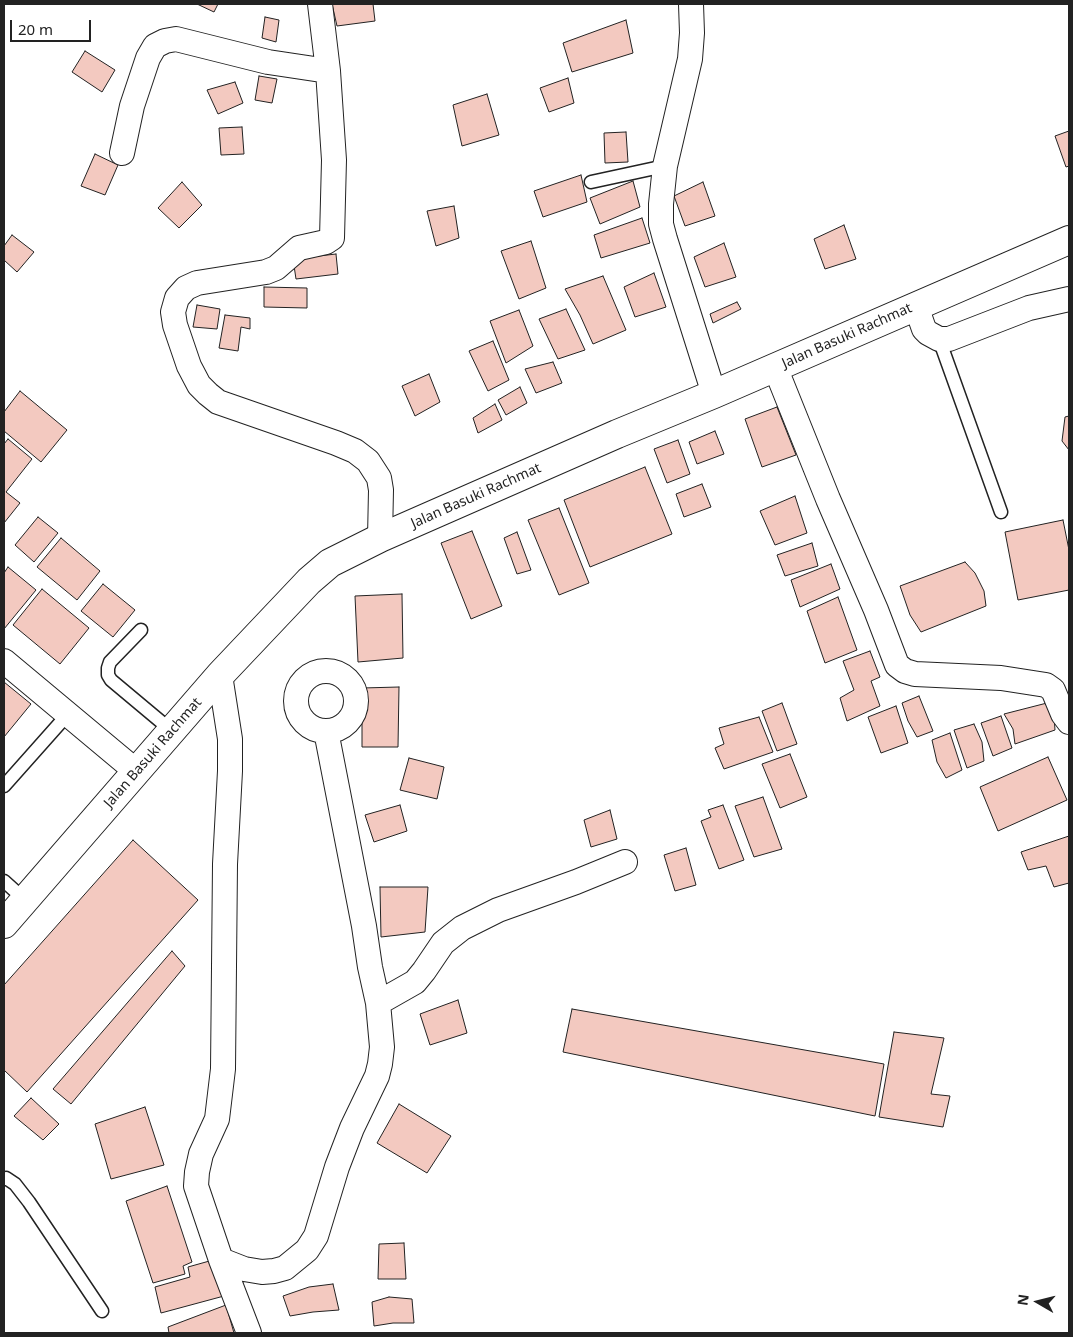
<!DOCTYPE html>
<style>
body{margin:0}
#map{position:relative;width:1073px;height:1337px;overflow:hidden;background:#fff;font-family:"Noto Sans",sans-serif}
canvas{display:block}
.frame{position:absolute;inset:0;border:5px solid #222;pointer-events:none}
.north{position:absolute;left:1013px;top:1277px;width:50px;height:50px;-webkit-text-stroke:4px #fff;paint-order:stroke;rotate:278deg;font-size:14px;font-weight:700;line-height:20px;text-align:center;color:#222}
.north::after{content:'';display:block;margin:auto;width:18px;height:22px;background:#222;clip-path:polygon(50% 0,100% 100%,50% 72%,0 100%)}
.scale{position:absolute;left:10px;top:20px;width:81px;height:22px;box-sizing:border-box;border:2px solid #222;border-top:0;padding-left:6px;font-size:15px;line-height:18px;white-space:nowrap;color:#222;-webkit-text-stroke:4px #fff;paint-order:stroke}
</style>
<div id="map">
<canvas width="1073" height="1337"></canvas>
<div class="frame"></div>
<div class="north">N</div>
<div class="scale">20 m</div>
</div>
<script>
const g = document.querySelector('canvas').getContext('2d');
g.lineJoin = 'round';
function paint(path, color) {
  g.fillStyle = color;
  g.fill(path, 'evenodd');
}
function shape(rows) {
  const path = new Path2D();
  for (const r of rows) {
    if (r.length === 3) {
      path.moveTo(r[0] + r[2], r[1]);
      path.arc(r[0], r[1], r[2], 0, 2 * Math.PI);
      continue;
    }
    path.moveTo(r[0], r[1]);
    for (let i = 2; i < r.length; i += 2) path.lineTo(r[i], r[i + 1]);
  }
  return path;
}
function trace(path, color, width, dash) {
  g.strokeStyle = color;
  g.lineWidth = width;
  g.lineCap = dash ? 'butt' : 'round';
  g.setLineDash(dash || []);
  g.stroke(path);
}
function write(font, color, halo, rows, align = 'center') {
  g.font = font + ' "Noto Sans",sans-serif';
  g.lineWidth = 4;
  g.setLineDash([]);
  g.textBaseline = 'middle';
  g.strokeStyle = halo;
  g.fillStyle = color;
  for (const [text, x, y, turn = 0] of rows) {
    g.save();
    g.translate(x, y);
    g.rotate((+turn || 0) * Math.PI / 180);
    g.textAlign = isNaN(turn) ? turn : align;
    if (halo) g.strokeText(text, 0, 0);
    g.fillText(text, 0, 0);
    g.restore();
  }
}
const building = shape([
 [197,4,218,4,214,12,197,4],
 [332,4,373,4,375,21,337,26,332,4],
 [265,17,279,20,276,42,262,38,265,17],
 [626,20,633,53,572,72,563,43,626,20],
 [85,51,115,70,102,92,72,72,85,51],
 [259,76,277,79,272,103,255,100,259,76],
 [568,78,574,103,549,112,540,88,568,78],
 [235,82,243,103,218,114,207,90,235,82],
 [487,94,499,135,462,146,453,105,487,94],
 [242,127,244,154,221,155,219,128,242,127],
 [1069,131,1069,166,1066,167,1055,136,1069,131],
 [626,132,628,162,605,163,604,133,626,132],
 [95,154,118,165,105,195,81,186,95,154],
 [581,175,587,202,543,217,534,191,581,175],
 [633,181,640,207,600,224,590,198,633,181],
 [182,182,202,205,179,228,158,208,182,182],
 [703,182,715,216,685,226,674,196,703,182],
 [454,206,459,238,436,246,427,211,454,206],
 [642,218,650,243,601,258,594,235,642,218],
 [844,225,856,259,825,269,814,239,844,225],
 [12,235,34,252,17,272,4,260,4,246,12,235],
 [531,241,546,288,519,299,501,251,531,241],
 [724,243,736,277,705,287,694,257,724,243],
 [336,254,338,274,296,279,293,259,336,254],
 [654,273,666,307,635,317,624,287,654,273],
 [603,276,626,330,593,344,580,315,565,289,603,276],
 [264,287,307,288,307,308,264,307,264,287],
 [737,302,741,309,713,323,710,314,737,302],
 [197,305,220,309,217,329,193,327,197,305],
 [566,309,585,350,558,359,539,319,566,309],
 [519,310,533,346,506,363,490,321,519,310],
 [225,315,250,318,250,329,241,327,238,351,219,348,225,315],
 [493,341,509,380,488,391,469,351,493,341],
 [553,362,562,383,536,393,525,369,553,362],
 [429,374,440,402,415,416,402,386,429,374],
 [520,387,527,403,506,415,498,400,520,387],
 [20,391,67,430,41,462,4,431,4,412,20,391],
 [495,404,502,420,478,433,473,418,495,404],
 [777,407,796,455,762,467,745,419,777,407],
 [1069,416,1069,450,1062,441,1065,417,1069,416],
 [715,431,724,454,697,464,689,442,715,431],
 [8,439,32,459,6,492,20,503,4,523,4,444,8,439],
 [678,440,690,474,667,483,654,449,678,440],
 [645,467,672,534,590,567,564,500,645,467],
 [702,484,711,507,684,517,676,494,702,484],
 [795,496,807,533,775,545,760,511,795,496],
 [559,508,589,583,559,595,528,520,559,508],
 [38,517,58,533,34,562,15,545,38,517],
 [1063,520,1069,550,1069,590,1018,600,1005,532,1063,520],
 [472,531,502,606,471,619,441,543,472,531],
 [517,532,531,570,517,574,504,538,517,532],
 [61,538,100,571,77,600,37,567,61,538],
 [812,543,818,566,785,576,777,555,812,543],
 [965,562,975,573,984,591,986,606,921,632,910,615,900,586,965,562],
 [831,564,840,589,800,607,791,580,831,564],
 [8,567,36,590,4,629,4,573,8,567],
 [103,584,135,610,113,637,81,611,103,584],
 [42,589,89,628,60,664,13,625,42,589],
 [402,594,403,658,358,662,355,596,402,594],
 [838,597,857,650,825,663,807,611,838,597],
 [870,651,880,677,871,681,880,706,847,721,840,698,854,690,843,661,870,651],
 [4,682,31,704,4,737,4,682],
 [399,687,398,747,362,747,362,688,399,687],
 [919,696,933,731,917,737,908,721,902,703,919,696],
 [782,703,797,744,777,751,762,711,782,703],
 [1047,703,1054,716,1055,730,1015,744,1013,729,1004,714,1047,703],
 [896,706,908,743,881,753,868,717,896,706],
 [1001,716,1012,748,993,756,981,723,1001,716],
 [759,717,773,752,724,769,715,748,724,744,719,728,759,717],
 [974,724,982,742,984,761,967,768,954,730,974,724],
 [950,733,962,770,946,778,937,762,932,740,950,733],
 [790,754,807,797,780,808,762,764,790,754],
 [1048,757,1067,800,998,831,980,787,1048,757],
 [409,758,444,767,437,799,400,790,409,758],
 [763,797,782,849,754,857,735,806,763,797],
 [400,805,407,831,374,842,365,815,400,805],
 [723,805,744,860,719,869,701,821,711,817,708,810,723,805],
 [610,810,617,839,591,847,584,820,610,810],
 [1069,836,1069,883,1054,887,1046,866,1028,870,1021,852,1069,836],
 [133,840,198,900,27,1092,4,1070,4,985,133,840],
 [686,848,696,885,675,891,664,855,686,848],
 [380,887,428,887,425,932,381,937,380,887],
 [172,951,185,966,71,1104,53,1089,172,951],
 [458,1000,467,1033,430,1045,420,1014,458,1000],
 [572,1009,884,1064,875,1116,563,1052,572,1009],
 [894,1032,944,1038,931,1094,950,1096,943,1127,879,1117,894,1032],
 [31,1098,59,1124,43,1140,14,1116,31,1098],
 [399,1104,451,1136,427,1173,377,1143,399,1104],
 [145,1107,164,1165,111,1179,95,1124,145,1107],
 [167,1186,192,1262,183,1266,185,1274,153,1283,126,1201,167,1186],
 [404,1243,406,1279,378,1279,379,1244,404,1243],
 [213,1260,224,1296,161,1313,155,1287,190,1277,188,1267,213,1260],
 [333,1284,339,1310,313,1312,290,1316,283,1296,309,1287,333,1284],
 [389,1297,412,1299,414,1323,393,1323,374,1326,372,1302,389,1297],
 [226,1305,234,1333,169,1333,168,1327,226,1305]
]);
paint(building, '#f3c9c0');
trace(building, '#222', 1);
const service = shape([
 [591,182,665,166],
 [939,339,1001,512],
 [141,630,110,662,108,668,108,675,111,680,172,731],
 [4,786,68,714],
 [4,881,25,900],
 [4,1179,6,1178,15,1184,29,1202,102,1311]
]);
const minor = shape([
 [320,4,328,71,334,160,332,238,326,242,299,248,276,268,266,272,197,283,186,288,177,298,173,312,175,325,189,366,199,385,208,394,218,402,336,443,355,451,368,461,379,478,381,490,380,538],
 [691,4,692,33,690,59,665,166,661,204,661,224,665,239,714,394],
 [122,153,132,106,148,58,155,46,165,41,176,39,268,62,328,71],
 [916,306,924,329,928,333,939,339,949,339,1029,308,1069,299],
 [775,367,828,499,876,610,897,665,905,671,915,674,1001,678,1046,685,1053,690,1063,714,1069,722],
 [4,661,137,772],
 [326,701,30],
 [220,675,230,739,230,771,225,864,223,1069,217,1119,201,1154,197,1172,196,1186,221,1260,249,1333],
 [378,1003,415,982,424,971,443,943,462,928,498,910,576,882,625,862],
 [221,1260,244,1269,262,1272,274,1271,285,1268,307,1250,316,1236,337,1167,352,1128,377,1076,380,1064,382,1047,378,1003,370,967,364,926,326,731]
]);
const trunk = shape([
 [4,924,220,675,309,581,330,563,380,538,617,434,714,394,1069,240]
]);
trace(service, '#222', 15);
trace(minor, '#222', 26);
trace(trunk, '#222', 30);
trace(service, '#fff', 12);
trace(minor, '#fff', 24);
trace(trunk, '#fff', 28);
write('14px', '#222', '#fff', [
 ["Jalan Basuki Rachmat",847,336,-24],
 ["Jalan Basuki Rachmat",476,496,-24],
 ["Jalan Basuki Rachmat",153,753,-49]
]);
</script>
